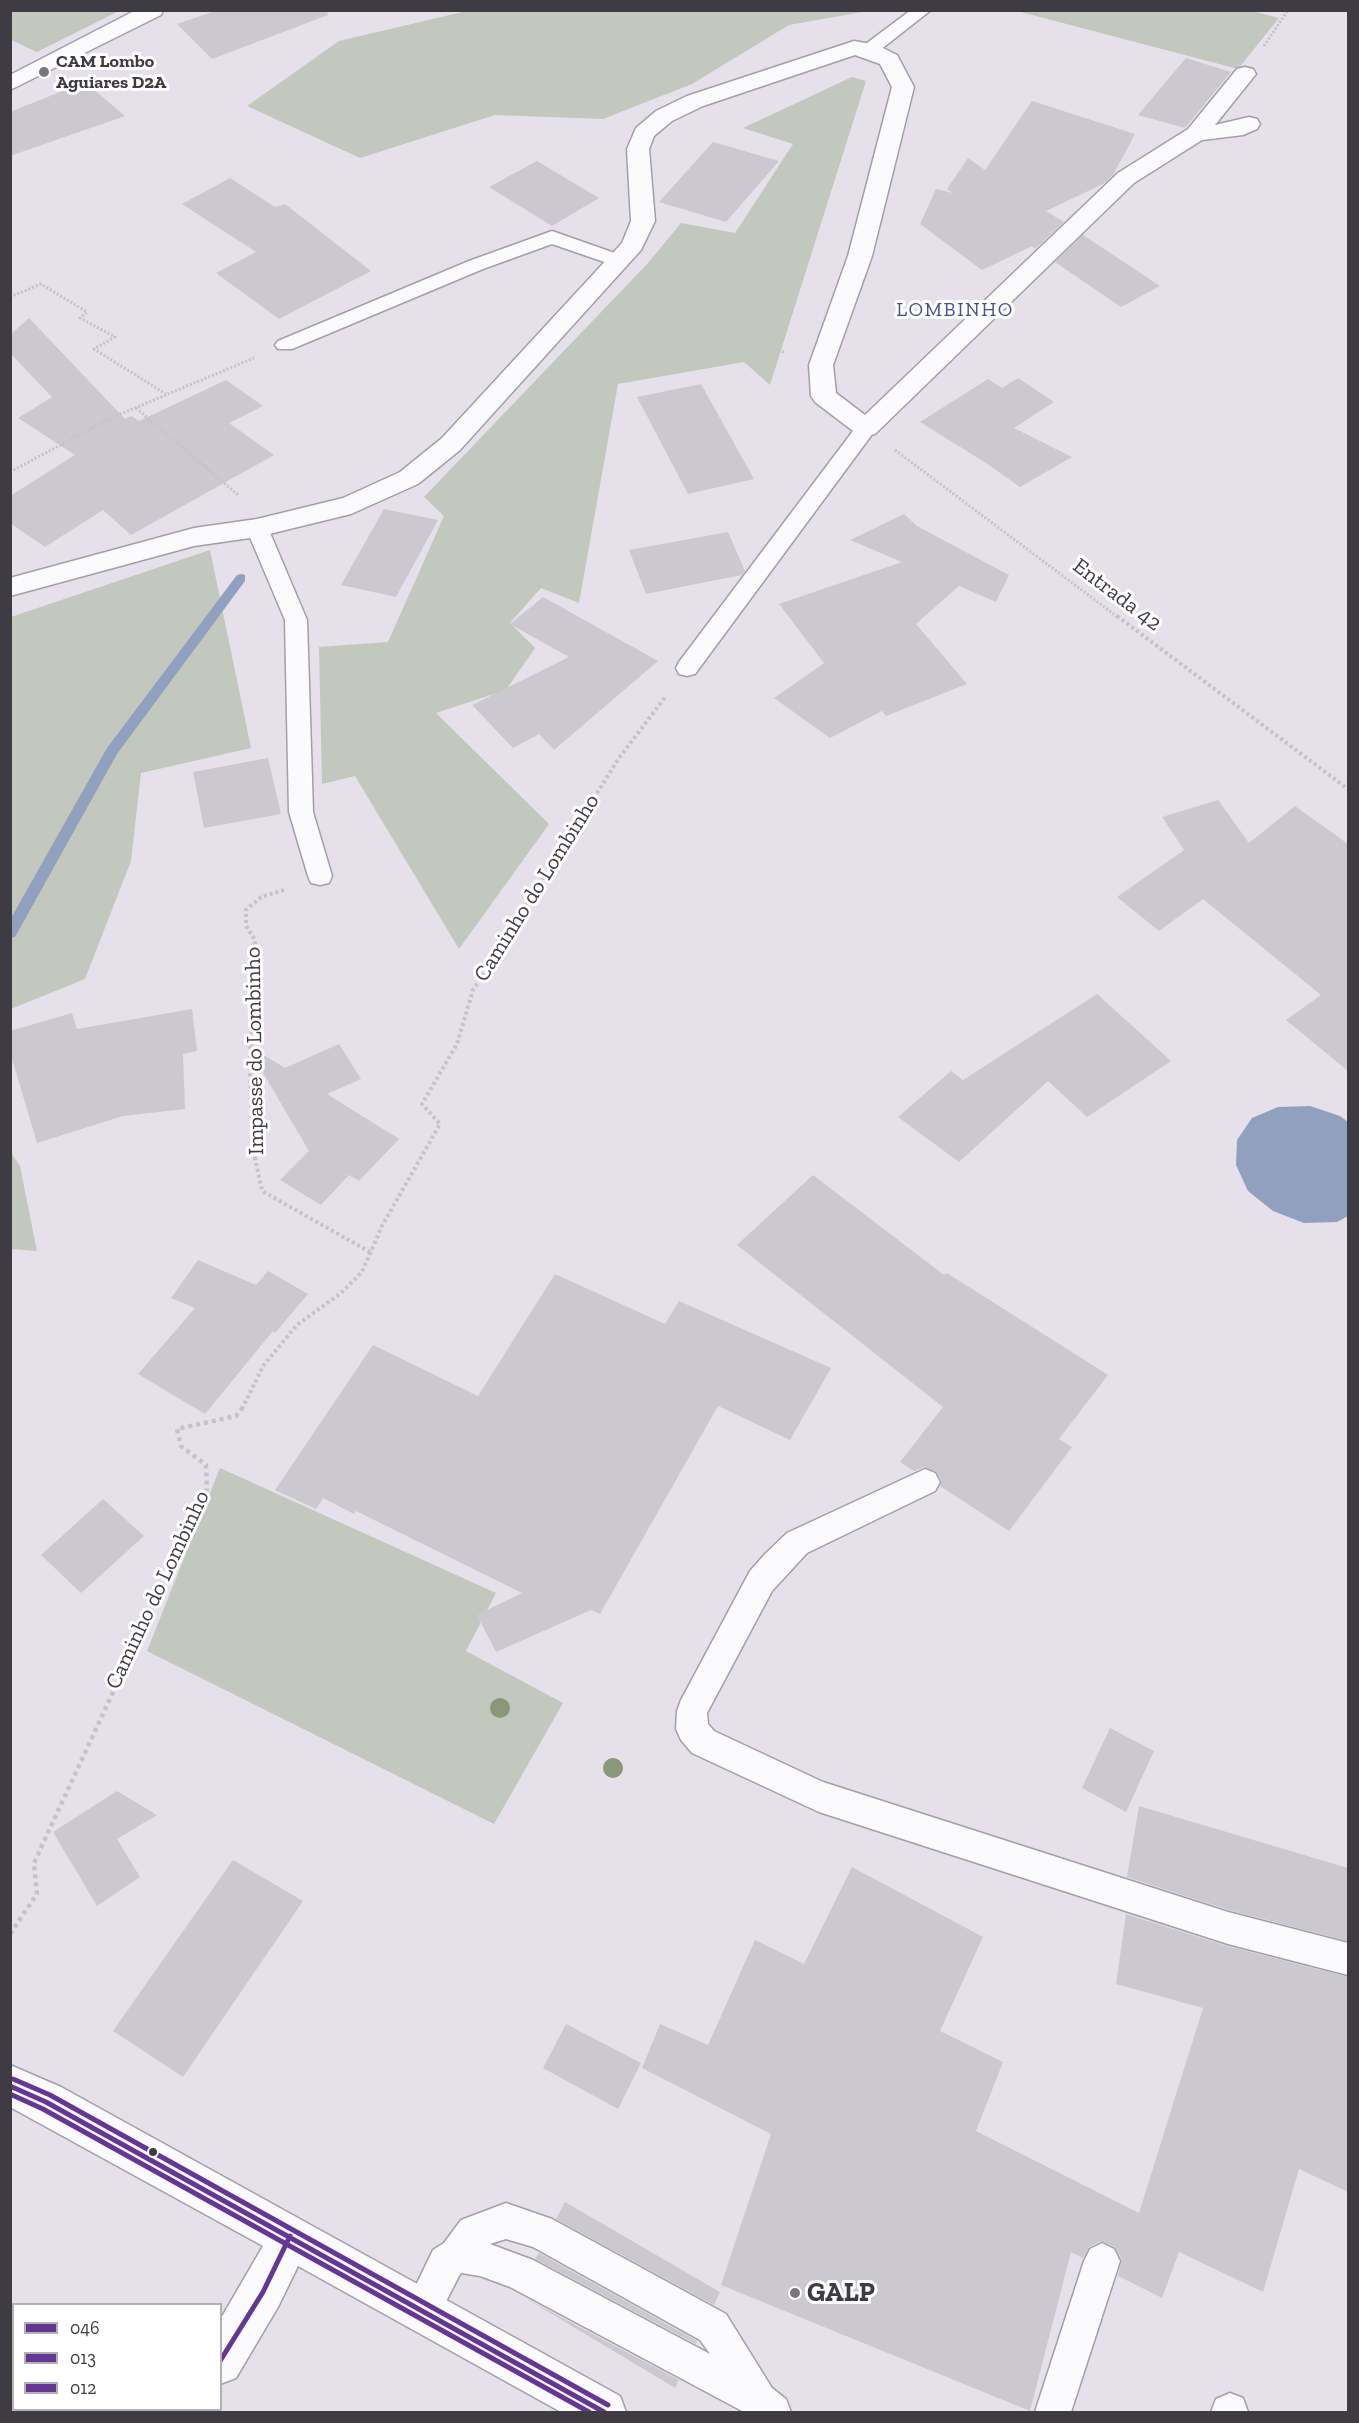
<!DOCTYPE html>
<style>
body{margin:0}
#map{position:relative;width:1359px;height:2423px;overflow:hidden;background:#e5e0ea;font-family:"Zilla Slab",serif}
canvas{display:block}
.frame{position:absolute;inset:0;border:12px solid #3e3b42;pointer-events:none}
.legend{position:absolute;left:12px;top:2303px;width:210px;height:108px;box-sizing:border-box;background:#fff;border:2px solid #b2b1b3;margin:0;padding:8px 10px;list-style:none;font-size:18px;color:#3e3b42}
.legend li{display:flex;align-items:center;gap:12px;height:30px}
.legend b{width:30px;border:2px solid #b2b1b3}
</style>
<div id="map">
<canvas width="1359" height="2423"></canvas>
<div class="frame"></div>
<ul class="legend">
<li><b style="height:8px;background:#663695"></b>046</li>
<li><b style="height:8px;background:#663695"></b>013</li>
<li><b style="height:8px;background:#663695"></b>012</li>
</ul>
</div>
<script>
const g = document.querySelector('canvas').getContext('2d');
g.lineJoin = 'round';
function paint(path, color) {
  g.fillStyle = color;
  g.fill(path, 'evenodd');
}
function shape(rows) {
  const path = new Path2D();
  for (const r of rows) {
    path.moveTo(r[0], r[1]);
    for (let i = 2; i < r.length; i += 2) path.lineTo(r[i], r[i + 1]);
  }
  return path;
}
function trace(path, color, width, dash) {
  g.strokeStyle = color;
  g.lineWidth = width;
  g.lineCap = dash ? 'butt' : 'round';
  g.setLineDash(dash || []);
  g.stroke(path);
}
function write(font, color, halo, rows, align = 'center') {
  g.font = font + ' "Zilla Slab",serif';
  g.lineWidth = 6;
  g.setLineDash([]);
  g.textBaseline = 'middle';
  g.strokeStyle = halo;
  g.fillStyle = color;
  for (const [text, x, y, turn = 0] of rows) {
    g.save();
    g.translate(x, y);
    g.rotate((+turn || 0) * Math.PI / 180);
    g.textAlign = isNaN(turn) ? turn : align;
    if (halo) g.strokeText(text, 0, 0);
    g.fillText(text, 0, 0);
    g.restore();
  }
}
paint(shape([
 [11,10,119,10,119,11,37,52,11,40],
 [471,10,868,10,868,11,789,25,692,84,603,119,495,115,360,158,247,106,339,41],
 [1248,10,1279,18,1238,69,1017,11],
 [852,77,866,81,770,385,744,362,618,384,579,603,541,588,510,623,535,648,506,690,436,713,549,824,459,949,355,776,322,784,319,647,388,642,444,516,424,497,648,263,681,223,735,233,793,144,743,128],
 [210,550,251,748,141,773,131,861,85,979,11,1009,11,617],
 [10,1151,20,1166,37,1251,11,1249],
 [220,1468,496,1593,466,1651,563,1703,494,1824,147,1651]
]), '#c2c8bd');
paint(shape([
 [1310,1106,1340,1116,1348,1122,1348,1216,1337,1222,1304,1223,1273,1211,1248,1191,1236,1165,1237,1140,1252,1118,1278,1107]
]), '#91a0bf');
paint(shape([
 [241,574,245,575,245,581,117,754,15,937,10,938,10,920,107,748,237,575,241,574]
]), '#91a0bf');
paint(shape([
 [218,10,327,10,328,15,212,59,177,24],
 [1186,58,1231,72,1185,128,1138,115],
 [85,82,125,116,10,156,10,112],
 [1032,101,1135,134,1113,175,1103,184,1046,211,1064,222,1035,249,1032,246,982,270,920,224,936,189,953,193,947,189,968,158,985,170],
 [713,142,779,161,726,222,659,202],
 [537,161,599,198,552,226,489,187],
 [230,178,275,207,285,204,371,271,279,319,216,273,256,252,182,204],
 [1083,235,1160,286,1121,307,1055,262],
 [29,318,125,419,131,416,139,421,226,380,263,406,229,423,274,455,131,535,103,510,45,547,10,523,10,496,75,455,18,418,52,397,10,353,10,335],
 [1018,378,1054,402,1014,428,1072,457,1020,487,986,463,920,422,988,379,1002,388],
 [701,384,754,479,688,494,637,397],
 [384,509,438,520,396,597,341,585],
 [904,514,917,526,1009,575,996,602,959,586,916,624,967,684,886,716,882,711,830,738,774,698,824,663,779,604,902,562,850,540],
 [728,532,745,571,742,575,646,594,629,550],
 [543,597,658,661,554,750,539,734,513,748,472,705,569,657,510,624],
 [268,758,281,814,204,828,193,772],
 [1218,800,1249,843,1295,806,1348,844,1348,1071,1286,1020,1321,995,1203,899,1159,931,1117,897,1184,850,1162,817],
 [1097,994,1171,1061,1087,1117,1048,1081,959,1162,898,1117,951,1071,963,1080],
 [192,1009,197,1051,183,1054,185,1109,123,1116,37,1143,10,1052,10,1031,72,1013,77,1029],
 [246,1044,285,1068,339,1044,361,1079,327,1094,399,1139,359,1181,349,1175,321,1205,280,1180,309,1151],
 [813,1175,944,1275,947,1273,1108,1375,1059,1439,1072,1447,1009,1531,940,1486,942,1481,936,1471,924,1467,914,1471,900,1462,943,1407,737,1245],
 [198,1260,256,1285,268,1271,308,1294,275,1333,273,1331,205,1414,138,1374,195,1308,171,1298],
 [555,1274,665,1324,679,1301,831,1368,790,1440,718,1406,600,1614,591,1610,496,1652,477,1615,522,1593,356,1511,354,1514,323,1498,316,1509,275,1490,373,1345,478,1396],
 [103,1499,144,1536,81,1593,41,1555],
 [1110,1728,1154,1751,1126,1812,1082,1788],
 [117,1791,157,1815,117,1839,140,1877,97,1906,53,1832],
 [1139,1806,1348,1868,1348,1941,1229,1910,1127,1877],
 [233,1860,303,1901,183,2077,113,2031],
 [852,1867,983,1937,940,2031,1003,2062,976,2131,1139,2213,1203,2008,1116,1984,1126,1914,1227,1946,1348,1977,1348,2192,1299,2169,1263,2292,1179,2252,1162,2298,1118,2276,1122,2260,1115,2247,1101,2241,1089,2247,1083,2258,1071,2252,1030,2411,721,2285,771,2134,642,2068,660,2024,708,2045,755,1940,804,1964],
 [566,2024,641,2063,618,2109,543,2068],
 [565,2202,720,2292,714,2305,556,2219],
 [539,2253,697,2341,696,2344,535,2259],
 [527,2299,679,2380,675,2388]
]), '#ccc8d0');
const lane = shape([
 [911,10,931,10,875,54,863,54,860,50,863,46,911,10],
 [552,231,626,257,629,261,619,267,552,244,483,269,292,349,278,349,275,345,278,341,469,261,552,231],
 [866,421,873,423,876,428,873,433,695,674,687,676,679,674,676,668,679,662,859,423,866,421],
 [257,521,265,523,268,528,307,620,313,812,332,876,329,883,320,885,311,883,308,876,289,812,285,620,246,528,249,523,257,521],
 [925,1469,935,1473,940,1482,935,1491,807,1553,772,1591,707,1713,708,1724,714,1731,823,1782,1228,1912,1348,1943,1348,1975,1228,1944,819,1812,692,1753,681,1740,676,1729,677,1711,681,1700,750,1571,765,1554,787,1533,925,1469],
 [506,2203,552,2219,726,2314,772,2388,786,2399,791,2412,744,2412,510,2287,480,2276,461,2273,459,2276,434,2325,421,2330,408,2325,403,2312,433,2250,444,2243,461,2220,506,2203],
 [506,2239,533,2247,700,2340,710,2354,533,2260,490,2244,506,2239],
 [1102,2243,1114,2249,1120,2261,1071,2412,1035,2412,1084,2261,1090,2249,1102,2243],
 [1230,2393,1243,2398,1248,2412,1211,2412,1216,2399,1230,2393]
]);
const street = shape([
 [136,10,163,10,161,15,10,90,10,75,136,10],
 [854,41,877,45,897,55,914,87,872,256,833,365,836,393,865,415,1118,173,1188,129,1237,69,1245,67,1253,69,1256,74,1215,125,1249,117,1257,119,1260,124,1257,129,1243,135,1202,140,1134,183,875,434,866,436,857,434,815,402,811,396,809,365,848,256,892,87,880,64,855,55,703,106,672,121,654,136,649,149,655,221,641,250,460,450,418,484,351,514,257,537,194,546,10,596,10,578,194,528,257,519,343,498,400,472,442,438,622,243,631,221,627,149,636,128,656,111,687,96,854,41]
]);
const secondary = shape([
 [10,2065,61,2087,620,2396,626,2412,561,2412,298,2266,278,2307,236,2378,220,2384,220,2320,263,2246,10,2107,10,2065],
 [154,2410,201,2410,200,2412,153,2412,154,2410]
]);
trace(lane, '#a39fa7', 3);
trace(street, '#a39fa7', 3);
trace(secondary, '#a39fa7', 3);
trace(shape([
 [1264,46,1288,10],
 [656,275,704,292,742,336,784,352],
 [10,297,41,284,87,312,80,318,115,337,94,349,166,394],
 [136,408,238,495],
 [895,450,1119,618],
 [10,472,111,418,254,358]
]), '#c4c3c5', 3, [2, 2]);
trace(shape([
 [1117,616,1348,789],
 [284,890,261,897,246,910,246,926,255,940,250,1072,253,1149,262,1191,370,1252],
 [242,1409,263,1366,297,1325,341,1293,362,1272,382,1226,440,1124,422,1104,457,1044,473,990,619,758,666,696]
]), '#c4c3c5', 4, [3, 3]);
trace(shape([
 [10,1934,37,1894,34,1863,207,1489,206,1465,181,1446,177,1429,236,1416,243,1407]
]), '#c4c3c5', 4.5, [4, 4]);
paint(lane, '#fbfafc');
paint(street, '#fbfafc');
paint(secondary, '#fbfafc');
trace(shape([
 [10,2086,46,2102,604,2412],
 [220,2361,263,2292,290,2236]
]), '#663695', 5);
trace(shape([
 [10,2094,43,2109,589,2412]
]), '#663695', 5);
trace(shape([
 [13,2079,50,2095,608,2405]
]), '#663695', 5);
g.fillStyle = '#8a987a';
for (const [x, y] of [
 [500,1708],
 [613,1768]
]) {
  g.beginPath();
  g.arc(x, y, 10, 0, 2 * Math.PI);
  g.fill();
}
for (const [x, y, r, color] of [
 [44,72,6,"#78757d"],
 [153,2152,5,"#3e3b42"],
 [795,2293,6,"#78757d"]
]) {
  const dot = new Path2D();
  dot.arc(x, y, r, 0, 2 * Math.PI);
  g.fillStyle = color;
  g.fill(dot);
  trace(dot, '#fff', 2);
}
write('bold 18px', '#3e3b42', '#fff', [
 ["CAM Lombo",56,62],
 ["Aguiares D2A",56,83]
], 'left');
g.letterSpacing = '1.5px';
write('20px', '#4b4d8b', '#fff', [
 ["LOMBINHO",955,310]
]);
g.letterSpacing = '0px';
write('22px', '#3e3b42', '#fff', [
 ["Entrada 42",1117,595,37],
 ["Caminho do Lombinho",537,888,-58],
 ["Impasse do Lombinho",255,1051,-91],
 ["Caminho do Lombinho",158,1590,-65]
]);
write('bold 27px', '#3e3b42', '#fff', [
 ["GALP",807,2293]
], 'left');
</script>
